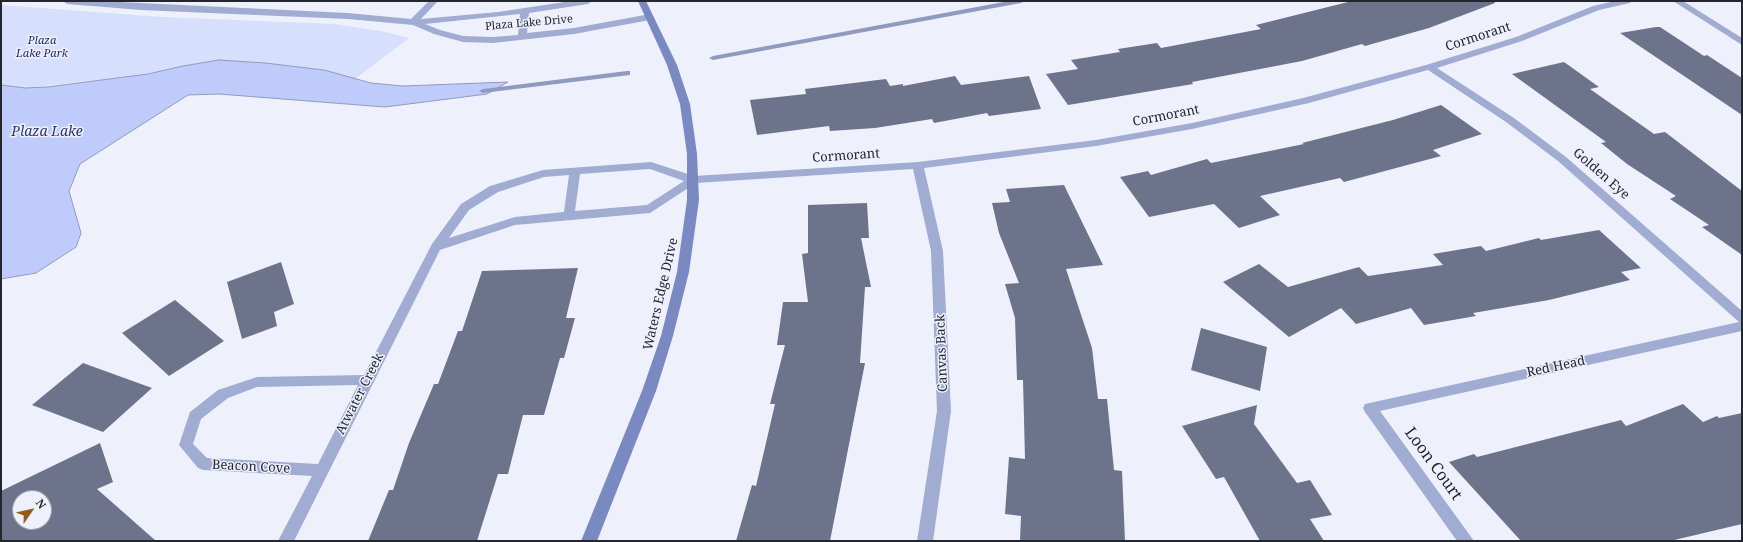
<!DOCTYPE html>
<style>
body{margin:0}
#map{position:relative;width:1743px;height:542px;overflow:hidden;background:#eef1fc;font-family:"Noto Serif",serif}
canvas{display:block}
.frame{position:absolute;inset:0;border:2px solid #23262f;pointer-events:none}
.north{position:absolute;left:12px;top:490px;width:40px;height:40px;box-sizing:border-box;background:#eef1fc;border:1px solid #9da0aa;border-radius:50%;rotate:56deg;font-size:11px;font-weight:700;line-height:16px;text-align:center;color:#23262f}
.north::after{content:'';display:block;margin:auto;width:14px;height:18px;background:#955a1a;clip-path:polygon(50% 0,100% 100%,50% 72%,0 100%)}
</style>
<div id="map">
<canvas width="1743" height="542"></canvas>
<div class="frame"></div>
<div class="north">N</div>
</div>
<script>
const g = document.querySelector('canvas').getContext('2d');
g.lineJoin = 'round';
function paint(path, color) {
  g.fillStyle = color;
  g.fill(path, 'evenodd');
}
function shape(rows) {
  const path = new Path2D();
  for (const r of rows) {
    path.moveTo(r[0], r[1]);
    for (let i = 2; i < r.length; i += 2) path.lineTo(r[i], r[i + 1]);
  }
  return path;
}
function trace(path, color, width, dash) {
  g.strokeStyle = color;
  g.lineWidth = width;
  g.lineCap = dash ? 'butt' : 'round';
  g.setLineDash(dash || []);
  g.stroke(path);
}
function write(font, color, halo, rows, align = 'center') {
  g.font = font + ' "Noto Serif",serif';
  g.lineWidth = 3;
  g.setLineDash([]);
  g.textBaseline = 'middle';
  g.strokeStyle = halo;
  g.fillStyle = color;
  for (const [text, x, y, turn = 0] of rows) {
    g.save();
    g.translate(x, y);
    g.rotate((+turn || 0) * Math.PI / 180);
    g.textAlign = isNaN(turn) ? turn : align;
    if (halo) g.strokeText(text, 0, 0);
    g.fillText(text, 0, 0);
    g.restore();
  }
}
paint(shape([
 [1,5,162,17,333,24,381,31,409,38,355,79,324,70,265,63,219,60,183,66,148,74,25,88,1,85]
]), '#d6dffb');
const water = shape([
 [219,60,265,63,324,70,371,83,403,86,508,82,487,94,385,107,219,94,188,95,80,164,69,191,81,233,76,247,36,273,1,279,1,85,25,88,47,87,148,74,183,66,219,60]
]);
paint(water, '#bfccfb');
trace(water, '#909abe', 1);
paint(shape([
 [1009,1,1025,1,1021,3,713,60,709,58,713,56,1009,1],
 [627,71,630,71,630,75,483,93,479,91,483,89,627,71]
]), '#909abe');
paint(shape([
 [1352,1,1494,1,1495,3,1429,28,1365,46,1362,44,1302,61,1192,82,1193,84,1068,105,1046,74,1078,69,1071,60,1120,52,1118,49,1157,43,1161,48,1261,29,1256,25],
 [1656,27,1660,27,1704,56,1707,55,1742,78,1742,115,1620,33],
 [1564,62,1599,87,1590,89,1654,134,1665,132,1742,191,1742,255,1702,227,1709,225,1670,199,1676,196,1627,164,1601,143,1606,142,1512,74],
 [955,76,961,85,1029,76,1041,109,989,116,987,113,934,123,932,119,875,128,830,131,829,126,757,135,750,100,806,94,805,89,886,79,890,86,903,84,903,86],
 [1441,105,1482,134,1433,150,1441,156,1344,182,1340,178,1260,196,1280,215,1239,228,1214,204,1149,217,1120,177,1148,171,1151,175,1207,159,1211,163,1304,144,1302,143,1393,120],
 [1064,185,1103,265,1066,269,1092,348,1098,399,1107,399,1114,470,1122,471,1125,541,1020,541,1021,516,1005,514,1009,457,1025,459,1023,380,1017,380,1015,318,1005,284,1019,283,999,233,992,203,1010,202,1006,189],
 [867,203,869,238,861,238,871,287,865,287,860,363,865,363,830,541,736,541,752,485,756,486,775,404,770,404,785,345,777,345,783,302,808,302,802,254,808,253,808,205],
 [1599,230,1641,268,1621,272,1630,280,1549,300,1473,313,1476,316,1424,325,1411,308,1356,324,1341,308,1289,337,1223,282,1259,264,1288,287,1359,267,1368,276,1443,265,1433,254,1481,246,1486,251,1539,238,1541,240],
 [281,262,294,304,274,312,277,326,242,339,227,282],
 [578,268,566,318,575,318,564,358,560,358,544,415,523,415,508,474,498,474,477,541,368,541,389,490,393,490,409,443,434,384,438,384,458,331,462,331,482,271],
 [175,300,224,341,169,376,122,333],
 [1201,328,1267,347,1260,391,1191,370],
 [83,363,152,388,103,432,32,405],
 [1683,404,1703,422,1717,416,1719,418,1742,413,1742,524,1670,541,1521,541,1449,462,1474,454,1477,457,1621,420,1626,426],
 [1257,405,1254,424,1297,483,1310,480,1332,515,1310,519,1324,541,1260,541,1224,477,1216,479,1182,426],
 [100,443,113,482,97,489,156,541,1,541,1,491],
 [20,498,44,498,44,522,20,522]
]), '#6c738b');
paint(shape([
 [63,1,99,1,348,13,411,19,429,1,438,1,421,19,498,12,571,1,592,1,588,4,529,13,527,33,574,28,650,14,654,17,650,20,574,34,493,43,463,42,434,34,413,25,348,19,141,10,67,4,63,1],
 [520,14,518,35,493,37,463,36,440,30,425,24,520,14],
 [1615,1,1631,1,1630,3,1599,10,1522,41,1437,68,1514,118,1566,157,1742,311,1742,331,1380,411,1474,541,1457,541,1365,412,1363,408,1365,404,1739,322,1558,161,1506,122,1428,70,1309,103,1192,129,1096,146,924,168,943,251,951,411,933,541,917,541,937,411,931,251,913,169,696,183,650,213,515,225,440,250,294,541,278,541,312,476,203,470,198,468,179,445,190,412,218,390,257,377,364,375,432,244,461,204,490,186,543,170,651,162,694,176,918,162,1096,140,1192,123,1303,98,1426,65,1516,37,1593,6,1615,1],
 [650,169,684,181,647,205,575,211,580,174,650,169],
 [569,175,564,212,515,217,449,238,469,210,498,192,544,177,569,175],
 [358,385,318,464,207,458,193,444,201,419,228,398,257,387,358,385],
 [1673,1,1683,1,1742,38,1742,45,1673,1]
]), '#a1acd2');
paint(shape([
 [638,1,646,1,677,65,690,104,697,154,699,200,689,272,673,336,656,391,597,541,581,541,642,391,661,336,677,272,687,200,687,154,680,104,667,65,638,1]
]), '#7a89c1');
write('11px', '#23262f', '#eef1fc', [
 ["Plaza Lake Drive",529,23,-5]
]);
write('italic 11px', '#1d255c', '#eef1fc', [
 ["Plaza",42,41],
 ["Lake Park",42,54]
]);
write('13px', '#23262f', '#eef1fc', [
 ["Cormorant",1478,37,-18],
 ["Cormorant",1166,116,-11],
 ["Cormorant",846,156,-4],
 ["Golden Eye",1601,174,41],
 ["Waters Edge Drive",661,294,-77],
 ["Canvas Back",942,353,-92],
 ["Red Head",1556,367,-12],
 ["Atwater Creek",360,394,-63],
 ["Beacon Cove",251,467,3]
]);
write('italic 14px', '#2c366e', '#eef1fc', [
 ["Plaza Lake",47,132]
]);
write('16px', '#23262f', '#eef1fc', [
 ["Loon Court",1433,464,54]
]);
</script>
